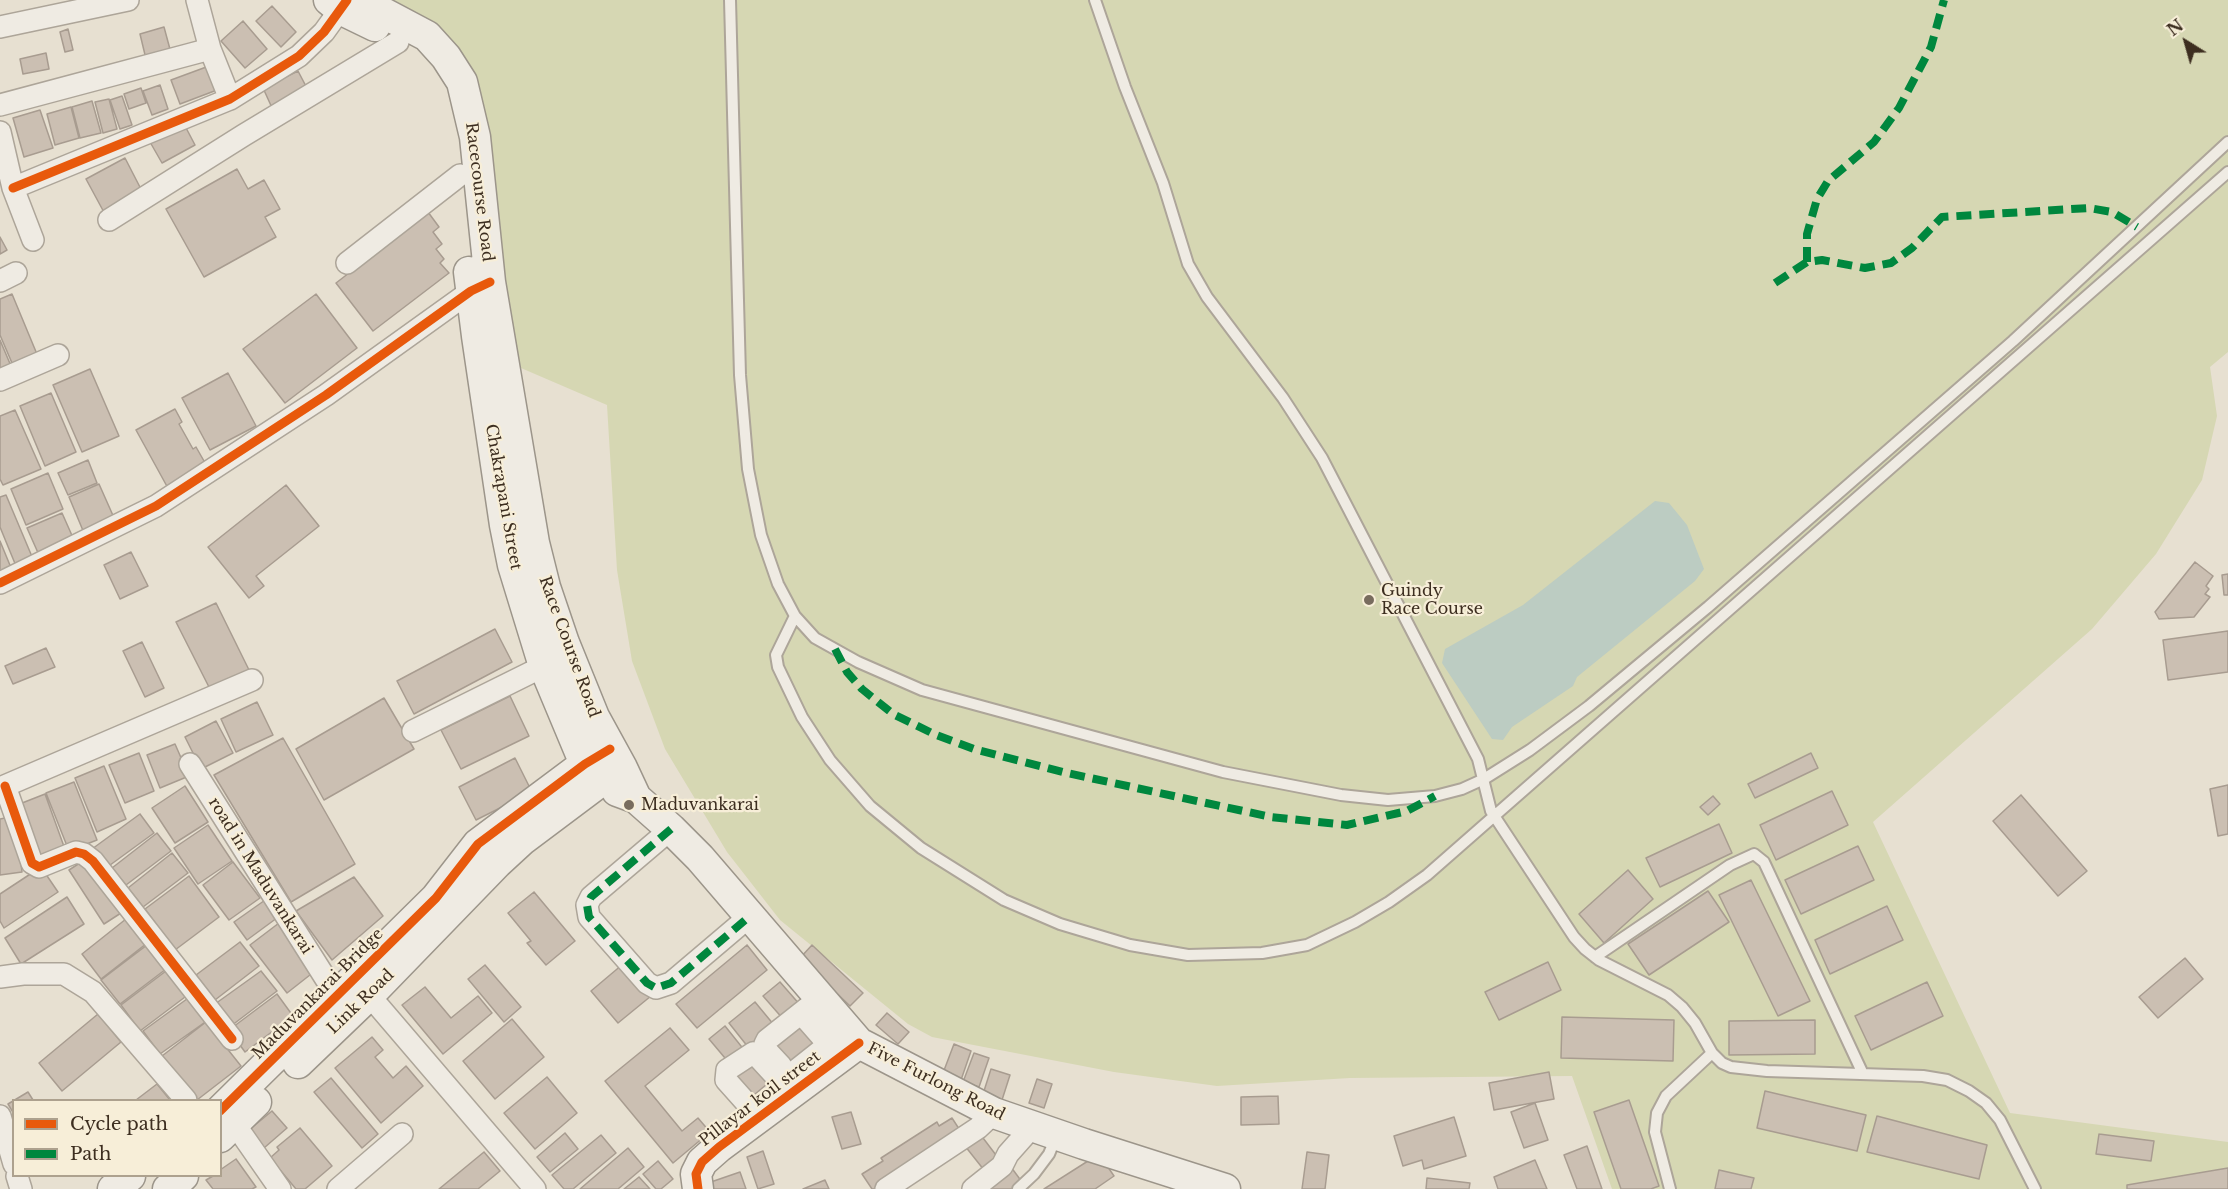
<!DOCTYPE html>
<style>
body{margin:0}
#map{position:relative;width:2228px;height:1189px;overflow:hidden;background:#e7e0d1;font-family:"Libre Baskerville",serif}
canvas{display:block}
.legend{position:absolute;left:12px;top:1099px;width:210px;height:78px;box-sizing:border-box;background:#f7eed8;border:2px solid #ada18e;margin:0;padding:8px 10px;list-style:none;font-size:18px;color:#3d2e20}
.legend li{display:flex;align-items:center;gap:12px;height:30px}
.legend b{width:30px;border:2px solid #ada18e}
.north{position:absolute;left:2156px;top:12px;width:60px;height:60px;-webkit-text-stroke:4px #f7eed8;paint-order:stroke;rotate:323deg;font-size:16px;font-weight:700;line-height:24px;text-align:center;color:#3d2e20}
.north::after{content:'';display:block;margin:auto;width:21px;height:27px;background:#3d2e20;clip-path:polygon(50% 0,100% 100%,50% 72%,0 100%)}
</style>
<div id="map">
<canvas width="2228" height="1189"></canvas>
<ul class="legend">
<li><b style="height:8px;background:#e8590c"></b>Cycle path</li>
<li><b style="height:8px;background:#00873e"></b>Path</li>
</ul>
<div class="north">N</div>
</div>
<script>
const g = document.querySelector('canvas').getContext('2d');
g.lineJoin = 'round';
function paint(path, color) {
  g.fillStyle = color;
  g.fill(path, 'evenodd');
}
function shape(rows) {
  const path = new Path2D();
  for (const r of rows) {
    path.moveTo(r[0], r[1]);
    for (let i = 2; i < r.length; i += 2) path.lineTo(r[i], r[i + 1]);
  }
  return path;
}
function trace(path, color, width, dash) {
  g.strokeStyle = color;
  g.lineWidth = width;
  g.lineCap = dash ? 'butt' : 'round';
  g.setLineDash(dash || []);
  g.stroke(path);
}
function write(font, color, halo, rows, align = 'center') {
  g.font = font + ' "Libre Baskerville",serif';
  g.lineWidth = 4.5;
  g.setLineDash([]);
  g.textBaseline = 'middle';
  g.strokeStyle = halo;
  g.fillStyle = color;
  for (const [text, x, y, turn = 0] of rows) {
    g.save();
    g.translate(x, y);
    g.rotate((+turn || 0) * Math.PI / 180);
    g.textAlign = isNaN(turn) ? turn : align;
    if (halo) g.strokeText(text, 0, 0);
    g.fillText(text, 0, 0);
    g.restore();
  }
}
paint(shape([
 [369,0,2228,0,2228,352,2210,367,2217,416,2202,480,2156,554,2092,629,1873,822,2010,1113,2228,1142,2228,1189,1612,1189,1572,1076,1350,1078,1217,1086,1114,1072,932,1037,908,1024,780,920,727,852,665,749,632,661,617,570,607,405,514,365,452,71]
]), '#d6d7b3');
paint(shape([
 [1655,501,1669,503,1687,525,1704,569,1695,581,1577,677,1573,686,1512,727,1503,740,1492,739,1442,663,1445,649,1523,605]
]), '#bcccc2');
const building = shape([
 [272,6,296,32,281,47,256,21,272,6],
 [243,21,267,49,245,68,221,41,243,21],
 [164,27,171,53,146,59,140,34,164,27],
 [68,29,73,50,65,52,60,32,68,29],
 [46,53,49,69,23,74,20,59,46,53],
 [209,66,217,90,180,104,171,80,209,66],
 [298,71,309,92,273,110,263,88,298,71],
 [160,85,168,109,152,115,143,91,160,85],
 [141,88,146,103,129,109,124,94,141,88],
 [122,96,132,125,120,129,110,100,122,96],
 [109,99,117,129,103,133,95,102,109,99],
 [92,101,101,133,80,138,72,107,92,101],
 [71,107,79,138,55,145,47,114,71,107],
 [40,110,53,148,24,157,13,118,40,110],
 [184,124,195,145,162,163,150,142,184,124],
 [125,158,144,195,106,216,86,179,125,158],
 [237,169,248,189,264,180,280,209,265,217,276,237,204,277,166,209,237,169],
 [428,212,439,227,433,232,442,244,436,249,444,259,440,263,449,273,373,331,336,283,428,212],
 [0,237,7,250,0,254,0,237],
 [12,294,39,359,15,370,0,335,0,299,12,294],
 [316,294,357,348,285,403,243,349,316,294],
 [0,340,11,366,0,370,0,340],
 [90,369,119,436,82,452,53,385,90,369],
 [228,373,256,426,210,450,182,398,228,373],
 [51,393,76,452,45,466,20,406,51,393],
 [175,409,182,422,179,424,193,449,196,447,208,468,169,490,136,430,175,409],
 [15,410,41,469,3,485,0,479,0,416,15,410],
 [88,460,97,483,68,495,58,473,88,460],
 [48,473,63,509,26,525,11,489,48,473],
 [99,484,115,520,84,533,69,497,99,484],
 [286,485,319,526,256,576,264,586,249,598,208,547,286,485],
 [6,495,33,559,16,566,0,527,0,497,6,495],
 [62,513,74,540,39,555,27,528,62,513],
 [0,541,14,575,0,581,0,541],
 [131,552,148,586,120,599,104,565,131,552],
 [2195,562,2213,576,2206,586,2209,589,2205,594,2210,597,2194,617,2159,619,2155,612,2195,562],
 [2228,574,2228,595,2224,595,2222,575,2228,574],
 [216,603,251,674,212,693,176,622,216,603],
 [495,629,512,662,414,714,397,681,495,629],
 [2228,631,2228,672,2168,680,2163,640,2228,631],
 [142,642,164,688,145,697,123,651,142,642],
 [46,648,55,667,13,684,5,666,46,648],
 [510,696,529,736,461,769,441,730,510,696],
 [384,698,414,749,324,800,296,749,384,698],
 [257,702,273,735,236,752,221,719,257,702],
 [216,721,233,753,201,769,185,737,216,721],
 [283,738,355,864,291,902,214,775,283,738],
 [175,744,189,776,160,788,147,755,175,744],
 [139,753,154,791,125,803,109,765,139,753],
 [1811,753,1818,768,1755,798,1748,784,1811,753],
 [515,758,532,792,476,820,459,787,515,758],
 [104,766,126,819,97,832,75,778,104,766],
 [74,782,97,840,69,851,46,793,74,782],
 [2228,785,2228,834,2218,836,2210,789,2228,785],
 [185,786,208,822,175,843,152,808,185,786],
 [1832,791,1848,825,1776,860,1760,825,1832,791],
 [45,794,66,852,38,863,17,805,45,794],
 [2021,795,2087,871,2058,896,1993,821,2021,795],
 [1713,796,1720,804,1708,815,1700,807,1713,796],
 [140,814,154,833,106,868,92,849,140,814],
 [15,816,22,872,0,875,0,819,15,816],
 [1719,824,1732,853,1660,887,1646,858,1719,824],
 [208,825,232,861,198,884,174,848,208,825],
 [157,833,171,851,126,885,112,868,157,833],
 [1858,846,1874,880,1801,914,1785,880,1858,846],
 [172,853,188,873,143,907,128,888,172,853],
 [86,859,121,913,104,924,69,870,86,859],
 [233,862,260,898,229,920,203,885,233,862],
 [41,867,58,892,4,928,0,921,0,894,41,867],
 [1628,870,1653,899,1604,943,1579,914,1628,870],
 [189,876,219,917,175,950,145,909,189,876],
 [354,877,383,916,332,960,296,911,354,877],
 [1751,880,1810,1001,1778,1016,1719,895,1751,880],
 [1708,891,1729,922,1649,975,1628,944,1708,891],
 [534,892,575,941,546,965,527,943,531,941,508,913,534,892],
 [67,897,84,924,21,964,5,938,67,897],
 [268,898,281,915,247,940,234,922,268,898],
 [1887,906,1903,940,1830,974,1815,940,1887,906],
 [131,915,151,940,101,979,82,954,131,915],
 [279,923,315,971,287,993,250,945,279,923],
 [151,942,170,966,120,1004,101,980,151,942],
 [240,942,259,966,215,1000,196,975,240,942],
 [747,945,767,970,697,1028,676,1004,747,945],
 [812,945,863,993,850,1006,800,958,812,945],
 [2185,958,2203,979,2158,1018,2139,997,2185,958],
 [1548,962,1561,990,1499,1020,1485,992,1548,962],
 [623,964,651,996,618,1023,591,991,623,964],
 [485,965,521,1007,504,1022,468,979,485,965],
 [170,968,189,994,140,1031,121,1005,170,968],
 [261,971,277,991,231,1026,215,1004,261,971],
 [780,982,801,1006,784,1020,763,996,780,982],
 [1927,982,1943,1016,1871,1050,1855,1016,1927,982],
 [425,987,451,1018,478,996,492,1013,443,1054,402,1005,425,987],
 [277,994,293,1016,245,1052,229,1030,277,994],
 [191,996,208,1020,160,1054,143,1031,191,996],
 [755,1002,774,1025,748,1047,729,1023,755,1002],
 [887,1013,909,1032,898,1044,876,1025,887,1013],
 [98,1014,121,1042,62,1091,39,1063,98,1014],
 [800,1017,823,1044,793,1070,768,1043,800,1017],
 [1562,1017,1674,1020,1673,1061,1561,1058,1562,1017],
 [512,1019,544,1057,495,1099,463,1061,512,1019],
 [1815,1020,1815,1054,1729,1055,1729,1021,1815,1020],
 [206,1022,241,1066,197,1100,162,1056,206,1022],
 [725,1026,745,1051,730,1064,709,1039,725,1026],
 [670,1028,689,1050,645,1086,682,1131,698,1118,710,1132,673,1163,605,1081,670,1028],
 [372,1037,383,1050,375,1057,393,1078,406,1066,423,1086,381,1123,335,1068,372,1037],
 [954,1044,971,1051,961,1080,943,1073,954,1044],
 [974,1053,989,1058,979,1087,963,1082,974,1053],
 [754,1055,773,1079,748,1100,728,1077,754,1055],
 [991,1069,1010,1075,1002,1100,983,1094,991,1069],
 [1549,1072,1554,1099,1494,1110,1489,1083,1549,1072],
 [547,1077,577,1113,535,1149,504,1113,547,1077],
 [331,1078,378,1134,362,1148,314,1092,331,1078],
 [1037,1079,1052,1084,1044,1108,1029,1103,1037,1079],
 [157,1084,170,1100,136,1100,157,1084],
 [1765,1091,1866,1115,1857,1151,1757,1128,1765,1091],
 [28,1092,33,1100,14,1100,14,1114,8,1104,28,1092],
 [1278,1096,1279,1124,1241,1125,1241,1097,1278,1096],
 [1629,1100,1659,1186,1651,1189,1621,1189,1594,1112,1629,1100],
 [1535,1103,1548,1140,1524,1148,1511,1112,1535,1103],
 [272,1111,287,1128,264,1148,249,1130,272,1111],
 [851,1112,861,1144,842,1149,832,1117,851,1112],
 [1877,1116,1987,1145,1979,1179,1867,1152,1877,1116],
 [1454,1117,1466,1156,1424,1169,1422,1160,1403,1166,1394,1136,1454,1117],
 [952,1118,963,1135,878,1189,872,1189,862,1174,883,1161,881,1158,937,1122,939,1126,952,1118],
 [300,1128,332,1166,305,1189,296,1189,270,1158,279,1150,277,1147,300,1128],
 [565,1133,578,1149,550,1172,537,1157,565,1133],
 [980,1134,999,1159,984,1170,965,1146,980,1134],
 [2099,1134,2154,1141,2151,1161,2096,1154,2099,1134],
 [601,1135,616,1153,573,1189,564,1189,552,1175,601,1135],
 [1587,1146,1602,1189,1577,1189,1564,1155,1587,1146],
 [628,1148,644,1167,618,1189,580,1189,628,1148],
 [763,1151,774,1184,758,1189,747,1157,763,1151],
 [484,1152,500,1171,478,1189,439,1189,484,1152],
 [1307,1152,1329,1155,1325,1189,1302,1189,1307,1152],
 [1099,1154,1114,1176,1095,1189,1044,1189,1099,1154],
 [236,1159,256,1187,252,1189,213,1189,206,1180,213,1176,220,1176,220,1170,236,1159],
 [1535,1160,1547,1189,1498,1189,1494,1177,1535,1160],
 [658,1161,673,1179,661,1189,656,1189,643,1174,658,1161],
 [1008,1163,1022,1182,1012,1189,977,1189,1008,1163],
 [2228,1168,2228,1189,2127,1189,2127,1185,2228,1168],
 [1719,1170,1754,1178,1751,1189,1715,1189,1719,1170],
 [740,1172,746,1189,710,1189,708,1183,740,1172],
 [639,1177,650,1189,624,1189,639,1177],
 [1427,1178,1470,1183,1469,1189,1426,1189,1427,1178],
 [825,1180,829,1189,803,1189,825,1180]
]);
paint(building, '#cbbfb2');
trace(building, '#a89c90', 1.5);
const lane = shape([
 [730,0,740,375,748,469,761,535,778,584,795,616,815,638,858,662,922,690,1223,772,1341,795,1388,800,1435,796,1462,789,1484,779,1530,750,1589,706,1708,607,2013,341,2228,142],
 [1095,0,1125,87,1163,183,1188,264,1207,297,1283,398,1322,458,1478,759,1491,811,1574,937,1585,949,1599,960,1668,995,1682,1007,1695,1023,1712,1053,1722,1063,1731,1067,1767,1071,1923,1076,1947,1080,1969,1091,1986,1103,2000,1120,2035,1189],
 [795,616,776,655,778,667,802,717,830,760,870,806,921,848,1004,900,1060,924,1130,945,1188,955,1262,953,1307,945,1355,922,1389,902,1427,875,2228,172],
 [1595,957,1730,865,1754,854,1764,862,1863,1074],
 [1018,1189,1034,1174,1049,1154,1056,1137],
 [1670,1189,1655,1132,1657,1113,1666,1096,1712,1053]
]);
const street = shape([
 [197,0,210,49,230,99],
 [0,27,128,0],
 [0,105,210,49],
 [0,132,13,188,33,240],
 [13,188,230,99,299,56,324,32,347,0],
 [109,220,244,135,398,42],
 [347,263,460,175],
 [0,281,16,273],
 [0,380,58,355],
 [0,583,156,506,326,395,471,291,481,286],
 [413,731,544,666],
 [190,764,331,987],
 [5,786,32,863,39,867,76,852,84,854,93,861,232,1039],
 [0,788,252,680],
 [671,829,591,897,587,905,589,917,647,983,656,988,671,983,750,916],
 [0,977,23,974,64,974,93,992,186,1100],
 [369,995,535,1189],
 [801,1013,829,1045],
 [781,1066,767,1051,765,1044,767,1040,820,998],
 [789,1076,847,1030],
 [0,1116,14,1164],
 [759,1117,726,1080,727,1070,753,1053,757,1056,791,1093],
 [234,1123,280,1189],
 [17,1176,21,1189],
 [338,1189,402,1134],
 [886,1189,978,1128,994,1113],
 [973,1189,1002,1166,1008,1154,1032,1127]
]);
const secondary = shape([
 [329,0,340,9,375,26],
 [359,0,427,36,446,57,462,82,475,137,490,282,534,543,545,587,564,643,594,717,622,768,636,798],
 [469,272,477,336,505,525,513,565,544,666,585,764,598,783],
 [617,791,636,798,671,829,700,858,859,1043,994,1113,1084,1144,1225,1189],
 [480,873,497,863,522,840,598,783,615,773],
 [298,1063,369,995,497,863],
 [220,1111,436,898,478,844,585,764,602,753],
 [220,1137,256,1102],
 [113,1189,130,1176],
 [168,1189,183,1176],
 [698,1189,696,1174,702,1162,719,1147,859,1043]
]);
trace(lane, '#ada599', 14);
trace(street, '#ada599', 24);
trace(secondary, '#9c958a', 33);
trace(lane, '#efebe3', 10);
trace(street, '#efebe3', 21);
trace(secondary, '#efebe3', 30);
trace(shape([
 [1807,262,1807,234,1817,199,1828,181,1874,142,1899,108,1931,47,1944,0],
 [1775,283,1807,262,1822,260,1865,268,1891,263,1912,248,1942,217,2089,208,2112,212,2137,227],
 [835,649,847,672,862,689,893,714,934,734,974,749,1067,773,1271,817,1347,825,1407,811,1435,796],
 [671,829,591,897,587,905,589,917,647,983,656,988,671,983,750,916]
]), '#00873e', 8, [15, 8]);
trace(shape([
 [13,188,230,99,299,56,324,32,347,0],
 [0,583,156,506,326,395,471,291,490,282],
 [5,786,32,863,39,867,76,852,84,854,93,861,232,1039],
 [220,1111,436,898,478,844,585,764,610,749],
 [698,1189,696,1174,702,1162,719,1147,859,1043]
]), '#e8590c', 9);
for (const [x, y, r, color] of [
 [1369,600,6,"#786c5e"],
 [629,805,6,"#786c5e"]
]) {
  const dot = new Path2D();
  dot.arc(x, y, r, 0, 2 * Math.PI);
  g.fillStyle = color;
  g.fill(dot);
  trace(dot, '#f7eed8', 2);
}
write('16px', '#3d2e20', '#f7eed8', [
 ["Racecourse Road",479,192,83],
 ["Chakrapani Street",503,497,80],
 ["Race Course Road",569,647,70],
 ["road in Maduvankarai",260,876,58],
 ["Maduvankarai Bridge",318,994,-45],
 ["Link Road",361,1002,-44],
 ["Five Furlong Road",936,1082,27],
 ["Pillayar koil street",760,1099,-37]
]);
write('16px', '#3d2e20', '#f7eed8', [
 ["Guindy",1381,591],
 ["Race Course",1381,609],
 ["Maduvankarai",641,805]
], 'left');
</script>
